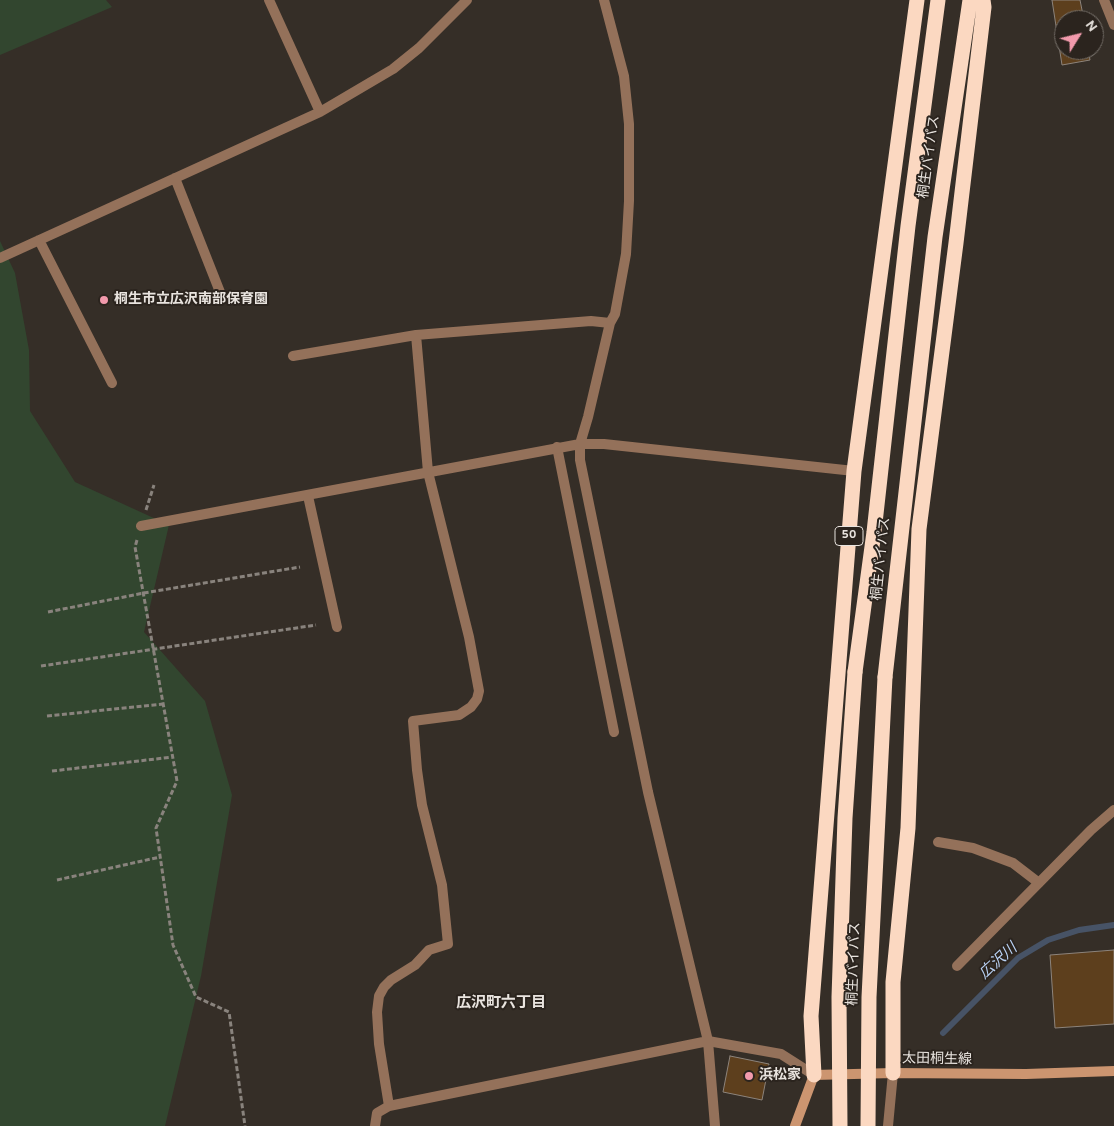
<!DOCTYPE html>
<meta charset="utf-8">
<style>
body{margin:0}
#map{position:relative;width:1114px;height:1126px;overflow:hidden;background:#352e27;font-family:Overpass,sans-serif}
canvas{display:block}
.north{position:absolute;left:1054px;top:10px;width:50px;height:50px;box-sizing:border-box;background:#2b241e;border:1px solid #77716b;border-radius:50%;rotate:54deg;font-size:14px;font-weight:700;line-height:20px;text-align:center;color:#e9e4df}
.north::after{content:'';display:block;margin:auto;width:18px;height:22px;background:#f29aac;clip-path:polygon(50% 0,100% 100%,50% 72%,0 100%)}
</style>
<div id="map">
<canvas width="1114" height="1126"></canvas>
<div class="north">N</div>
</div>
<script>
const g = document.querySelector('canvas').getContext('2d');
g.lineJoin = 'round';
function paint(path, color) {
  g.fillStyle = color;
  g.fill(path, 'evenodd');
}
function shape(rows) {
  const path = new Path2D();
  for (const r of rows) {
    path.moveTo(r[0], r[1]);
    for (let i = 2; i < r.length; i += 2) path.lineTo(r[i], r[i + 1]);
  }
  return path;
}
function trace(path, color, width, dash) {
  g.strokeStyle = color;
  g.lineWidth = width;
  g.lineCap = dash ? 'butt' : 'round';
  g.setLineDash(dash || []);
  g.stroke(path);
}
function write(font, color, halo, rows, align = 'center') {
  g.font = font + ' Overpass,"Noto Sans JP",sans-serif';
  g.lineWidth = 4;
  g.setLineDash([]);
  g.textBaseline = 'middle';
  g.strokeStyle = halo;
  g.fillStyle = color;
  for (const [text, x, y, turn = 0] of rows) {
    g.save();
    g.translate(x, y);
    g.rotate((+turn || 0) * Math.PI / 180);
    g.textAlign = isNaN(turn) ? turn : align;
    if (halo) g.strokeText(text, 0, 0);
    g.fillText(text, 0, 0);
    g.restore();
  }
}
paint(shape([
 [0,0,106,0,112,7,0,55],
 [0,241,15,273,29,350,30,411,75,482,169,525,144,632,205,701,232,795,201,976,165,1126,0,1126]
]), '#32462f');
trace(shape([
 [943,1033,1018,958,1048,940,1079,930,1114,925]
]), '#475366', 6);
const building = shape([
 [1052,0,1080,0,1084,20,1064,20,1064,50,1088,50,1090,60,1062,65,1052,0],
 [1114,950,1114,1024,1055,1028,1050,955,1114,950],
 [730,1056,769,1064,762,1100,723,1092,730,1056]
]);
paint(building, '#5d3f1d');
trace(building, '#8d847c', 1);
trace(shape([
 [146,510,154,485],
 [137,540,135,547,177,781,156,828,173,945,196,997,229,1012,245,1126],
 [48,612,144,593,300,567],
 [41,666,316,625],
 [47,716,163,704],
 [52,771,173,757],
 [57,880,160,857]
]), '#89837d', 3, [5, 2.5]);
trace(shape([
 [1104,0,1114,25],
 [557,447,614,732],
 [708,1041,781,1054,814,1075]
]), '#94715a', 10);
trace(shape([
 [269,0,320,112],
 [604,0,624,76,629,124,629,201,626,254,615,314,610,323,588,417,580,444,580,460,648,792,708,1041,715,1126],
 [175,178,220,292],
 [39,240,112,383],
 [0,258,320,112,393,69,419,48,467,0],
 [293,356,416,335,591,321,610,323],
 [308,496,337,627],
 [141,526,580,444,604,444,854,471],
 [938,842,973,848,1013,863,1039,883],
 [957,966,1091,830,1114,810],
 [389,1106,379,1044,377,1012,379,996,384,987,391,980,415,965,429,950,448,944,442,885,422,805,417,770,413,721,459,715,471,707,477,699,479,691,469,637,428,472,416,335],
 [375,1126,377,1113,389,1106,708,1041],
 [888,1126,893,1073]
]), '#94715a', 10);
trace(shape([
 [795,1126,814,1075,893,1073,1026,1074,1114,1071]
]), '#cc9570', 10);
trace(shape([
 [855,672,874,532,908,226,938,0],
 [885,677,935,237,970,0],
 [893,1073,893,982,908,828,919,529,956,243,984,7,983,0],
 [814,1075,811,1016,854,471,917,0]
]), '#fbd8c1', 15);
trace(shape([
 [840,1126,839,997,845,818,855,672],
 [868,1126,869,997,885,677]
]), '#fbd8c1', 15);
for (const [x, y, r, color] of [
 [104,300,5,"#f29aac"],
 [749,1076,5,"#f29aac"]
]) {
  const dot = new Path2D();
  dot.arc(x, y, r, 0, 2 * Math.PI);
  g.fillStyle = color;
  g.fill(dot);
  trace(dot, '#2b241e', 2);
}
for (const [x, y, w] of [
 [849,536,28]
]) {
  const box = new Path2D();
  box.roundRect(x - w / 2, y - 9.5, w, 19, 4);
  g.fillStyle = '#2b241e';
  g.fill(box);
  trace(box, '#e9e4df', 1);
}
write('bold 12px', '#e9e4df', null, [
 ["50",849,536]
]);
write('14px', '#e9e4df', '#2b241e', [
 ["桐生バイパス",930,157,-82],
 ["桐生バイパス",882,559,-84],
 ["桐生バイパス",855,964,-88],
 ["太田桐生線",937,1060,1]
]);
write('bold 14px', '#e9e4df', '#2b241e', [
 ["桐生市立広沢南部保育園",114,300],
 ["浜松家",759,1076]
], 'left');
write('italic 15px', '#bad3f6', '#2b241e', [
 ["広沢川",999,962,-42]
]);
write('bold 15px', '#e9e4df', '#2b241e', [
 ["広沢町六丁目",501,1004]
]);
</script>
